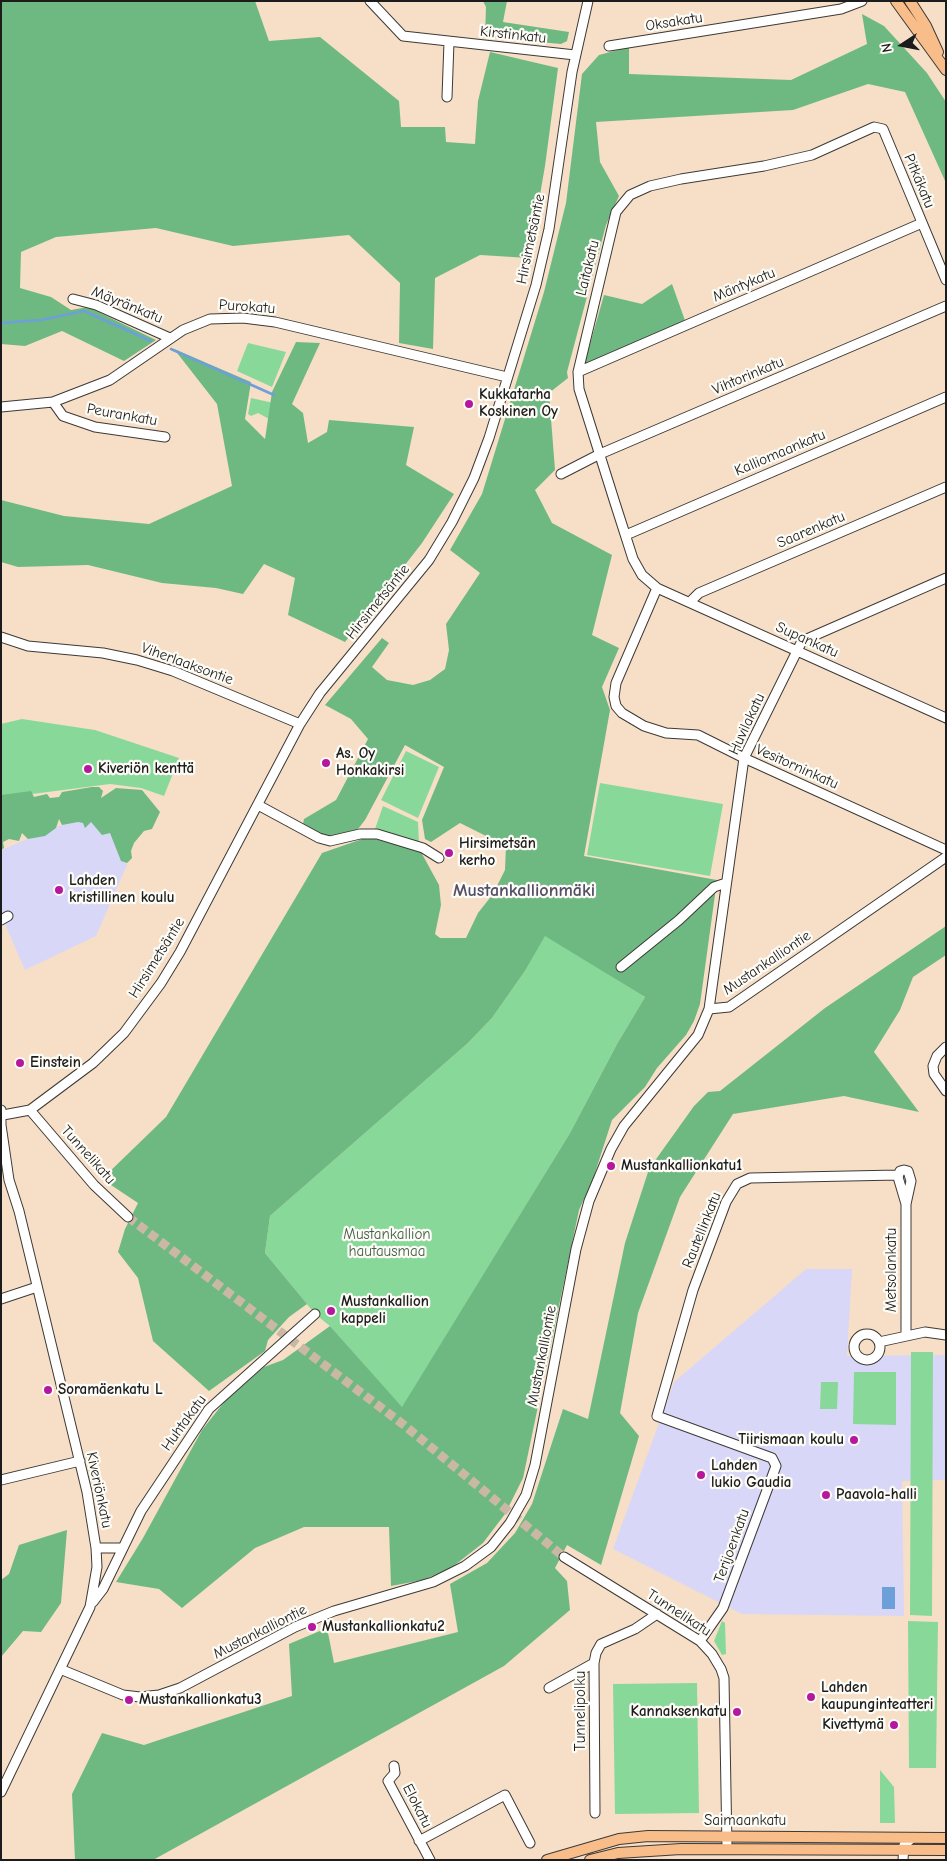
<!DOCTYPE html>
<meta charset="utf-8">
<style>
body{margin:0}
#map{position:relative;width:947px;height:1861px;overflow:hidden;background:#f6dfc6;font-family:"Comic Neue",sans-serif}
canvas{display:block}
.frame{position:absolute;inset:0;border:2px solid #1c1c1c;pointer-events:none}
.north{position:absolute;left:877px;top:20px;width:50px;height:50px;-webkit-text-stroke:4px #fdfcf7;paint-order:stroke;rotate:259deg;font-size:14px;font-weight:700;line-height:20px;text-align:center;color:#1c1c1c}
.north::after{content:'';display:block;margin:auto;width:18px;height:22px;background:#1c1c1c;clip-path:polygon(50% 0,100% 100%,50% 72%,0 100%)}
</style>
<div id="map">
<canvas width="947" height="1861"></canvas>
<div class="frame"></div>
<div class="north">N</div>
</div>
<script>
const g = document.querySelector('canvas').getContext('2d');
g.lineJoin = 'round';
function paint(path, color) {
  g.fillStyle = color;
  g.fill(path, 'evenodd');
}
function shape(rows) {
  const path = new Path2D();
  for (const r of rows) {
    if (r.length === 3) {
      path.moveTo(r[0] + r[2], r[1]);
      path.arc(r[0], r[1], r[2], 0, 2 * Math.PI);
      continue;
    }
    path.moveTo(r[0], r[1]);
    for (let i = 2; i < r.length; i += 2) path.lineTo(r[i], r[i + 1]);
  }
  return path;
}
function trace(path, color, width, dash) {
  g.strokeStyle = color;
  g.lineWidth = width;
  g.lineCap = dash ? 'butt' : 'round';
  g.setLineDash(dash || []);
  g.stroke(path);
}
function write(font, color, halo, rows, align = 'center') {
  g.font = font + ' "Comic Neue",sans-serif';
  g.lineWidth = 4.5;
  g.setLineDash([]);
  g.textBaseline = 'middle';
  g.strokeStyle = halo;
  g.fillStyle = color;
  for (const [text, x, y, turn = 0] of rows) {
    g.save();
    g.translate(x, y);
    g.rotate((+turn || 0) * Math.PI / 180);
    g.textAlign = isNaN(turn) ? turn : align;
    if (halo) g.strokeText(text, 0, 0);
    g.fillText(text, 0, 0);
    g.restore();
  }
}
paint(shape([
 [100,809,127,865,96,936,25,970,1,915,1,850],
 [806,1269,852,1269,847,1356,946,1355,946,1480,902,1481,904,1616,742,1614,613,1549,674,1382]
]), '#d8d7f8');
paint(shape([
 [248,343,286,352,272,387,237,371],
 [251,398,278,404,273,421,258,413,251,416,248,414],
 [22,719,95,730,179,758,164,796,141,788,110,784,1,798,1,724],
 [406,751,439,767,418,818,381,800],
 [600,783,723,804,710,876,587,855],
 [383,806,418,822,419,843,375,829],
 [545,935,645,997,617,1044,570,1133,402,1408,330,1326,315,1314,265,1253,270,1216,468,1043,492,1018,525,971],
 [911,1352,933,1352,932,1616,910,1615],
 [854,1372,896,1372,896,1425,853,1424],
 [821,1382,838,1382,837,1409,820,1409],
 [722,1621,725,1623,726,1654,722,1655,714,1641],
 [908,1621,938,1622,936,1768,909,1768],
 [697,1683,699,1813,615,1814,613,1684],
 [880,1770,894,1787,895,1823,880,1823]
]), '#88d999');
paint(shape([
 [1,1,255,1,269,41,320,37,399,101,401,127,445,127,446,142,475,144,478,101,490,52,558,68,545,166,529,258,480,255,435,278,433,349,399,343,400,283,349,235,233,246,156,228,56,237,21,252,20,288,51,297,71,310,88,307,156,340,124,361,62,331,25,346,1,344],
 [483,1,507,1,503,22,569,32,567,41,561,44,485,37,486,7],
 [862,14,884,26,927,73,946,102,946,183,905,92,868,84,793,110,596,122,600,162,619,196,606,225,567,372,568,378,549,393,555,470,535,490,552,523,612,555,592,635,619,648,602,687,610,710,584,856,717,880,700,1004,694,1021,686,1035,657,1068,645,1087,612,1120,593,1179,579,1210,523,1478,505,1514,483,1543,451,1568,423,1580,391,1586,389,1527,304,1527,255,1548,182,1608,159,1589,116,1582,143,1538,202,1430,225,1401,264,1367,283,1360,330,1326,402,1407,570,1133,617,1044,645,997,545,936,525,971,492,1018,468,1043,270,1216,265,1253,307,1304,289,1317,268,1340,265,1351,209,1391,153,1341,138,1278,118,1252,125,1229,138,1203,102,1179,166,1117,322,853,368,837,421,852,439,885,441,905,435,934,440,938,466,938,478,913,493,894,505,870,506,846,460,823,431,842,425,839,422,820,444,767,405,745,365,820,358,829,346,836,330,839,303,824,304,819,336,800,368,739,351,719,325,705,382,638,389,643,372,667,387,680,413,685,430,680,445,669,449,650,446,624,480,573,450,550,482,494,544,292,566,203,582,74,599,55,629,47,629,74,791,80,867,44],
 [672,284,688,329,582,372,604,295,642,304],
 [296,342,320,343,292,404,303,413,308,443,327,432,329,420,414,427,406,465,454,494,422,543,345,642,288,615,295,578,264,564,243,594,216,588,162,583,88,565,18,567,1,562,1,500,64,516,149,524,232,486,217,404,174,349,251,382,245,419,265,439,272,392],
 [92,787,99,787,103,791,101,798,116,788,142,790,160,812,152,829,144,831,134,843,131,851,132,858,127,863,121,861,110,833,102,835,91,822,85,828,83,823,78,822,62,825,59,819,56,828,45,836,28,839,22,833,19,841,9,839,3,842,4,848,1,850,1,795,31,791,34,797,47,794,50,798,59,797,62,792],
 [946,926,946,955,913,977,900,1010,874,1052,919,1112,844,1096,733,1114,680,1197,638,1313,620,1413,639,1436,601,1565,567,1545,555,1568,567,1581,570,1610,504,1666,153,1860,75,1860,72,1794,102,1733,144,1745,292,1696,289,1644,327,1628,334,1663,458,1632,450,1584,487,1563,515,1533,532,1504,563,1409,588,1419,625,1243,649,1169,694,1106,708,1092,720,1091,825,1008],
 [67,1530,61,1603,41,1632,23,1631,1,1657,1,1580,9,1574,19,1545]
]), '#6eb981');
paint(shape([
 [882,1587,895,1587,895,1609,882,1609]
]), '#6d9fd8');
trace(shape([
 [1,323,41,320,84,311,151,341],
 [171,349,274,395]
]), '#6d9fd8', 2.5);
trace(shape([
 [128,1217,404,1425,564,1557]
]), '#cab8a4', 9, [9, 4.5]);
const minor = shape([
 [370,1,403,36,575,55],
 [609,46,841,9,862,1],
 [447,97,449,42],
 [946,280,883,129,874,127,812,155,764,166,681,179,650,186,630,195,616,212,578,372,579,389,615,503,633,559,642,575,657,588,946,718],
 [73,299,96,305,170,338],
 [578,372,922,223],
 [53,402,63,416,95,427,165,437],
 [1,407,53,402,110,380,183,330,210,319,243,318,275,322,507,377],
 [561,474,600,454,946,306],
 [626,535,946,397],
 [657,588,616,683,614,697,616,706,622,713,644,726,666,733,698,735,744,758,946,850],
 [690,602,699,593,946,487],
 [1,637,28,646,103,653,137,660,173,671,300,724],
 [258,805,319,838,330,841,360,834,377,834,423,848,439,858],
 [1,920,8,916],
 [621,967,679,920,714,887,726,883],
 [709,1009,729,1007,946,857],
 [946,1047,937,1056,933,1066,934,1074,946,1091],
 [30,1110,94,1185,128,1217],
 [3,1115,30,1110,93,1063,124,1033,161,983,180,952,300,724,320,693,429,560,452,522,474,478,489,438,536,285,549,229,572,72,588,1],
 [906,1204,911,1181,908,1171,904,1170,900,1171,898,1177,906,1204,906,1336],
 [1,1299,37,1287],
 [867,1347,13],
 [879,1342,925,1332,946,1335],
 [1,1480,80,1461],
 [96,1548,123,1548,141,1511,209,1409,315,1314],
 [564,1557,700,1641,712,1654,721,1669,724,1678,727,1848],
 [93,1602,103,1589,123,1548],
 [700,1641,723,1608,776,1466,772,1458,657,1416,693,1290,726,1202,737,1184,750,1178,898,1175],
 [60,1669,123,1695,140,1697,159,1695,180,1688,295,1627,334,1611,433,1582,465,1566,491,1547,510,1523,526,1495,535,1465,576,1249,589,1201,611,1149,624,1126,698,1035,709,1009,744,758,802,641,946,578],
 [549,1688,594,1663],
 [394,1766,395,1773,388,1781,430,1860],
 [1,1792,90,1607,97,1567,96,1548,87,1492,19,1211,9,1180,1,1125,1,1110],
 [595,1813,594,1663,596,1653,601,1644,635,1629,657,1614],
 [419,1841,505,1795,530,1843],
 [903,1860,904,1845,912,1838]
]);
const major = shape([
 [896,1,946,70],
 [910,1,926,26,938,52],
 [547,1860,619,1839,648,1836,946,1838],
 [590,1860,618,1853,681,1849,946,1850]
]);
trace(minor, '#3d3936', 11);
trace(major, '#3d3936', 12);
trace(minor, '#fff', 9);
trace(major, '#f8bd89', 10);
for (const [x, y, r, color] of [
 [469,404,5,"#b5179e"],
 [326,763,5,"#b5179e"],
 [88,769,5,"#b5179e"],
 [449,853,5,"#b5179e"],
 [59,890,5,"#b5179e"],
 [20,1063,5,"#b5179e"],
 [611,1166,5,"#b5179e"],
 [331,1311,5,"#b5179e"],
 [48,1390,5,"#b5179e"],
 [854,1440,5,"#b5179e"],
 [701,1475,5,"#b5179e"],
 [826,1495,5,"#b5179e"],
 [312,1627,5,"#b5179e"],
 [811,1697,5,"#b5179e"],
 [129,1700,5,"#b5179e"],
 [737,1712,5,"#b5179e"],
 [894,1725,5,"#b5179e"]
]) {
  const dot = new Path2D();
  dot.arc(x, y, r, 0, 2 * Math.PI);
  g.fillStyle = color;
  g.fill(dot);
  trace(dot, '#fdfcf7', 2);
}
write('15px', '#1c1c1c', '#fdfcf7', [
 ["Oksakatu",674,22,-9],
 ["Kirstinkatu",513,35,6],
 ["Pitkäkatu",919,181,67],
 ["Hirsimetsäntie",531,239,-78],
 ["Laitakatu",588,268,-76],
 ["Mäntykatu",744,285,-23],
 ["Mäyränkatu",127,305,22],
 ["Purokatu",247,307,4],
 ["Vihtorinkatu",748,376,-23],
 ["Peurankatu",122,415,10],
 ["Kalliomaankatu",780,453,-23],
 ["Saarenkatu",811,530,-23],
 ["Hirsimetsäntie",378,602,-51],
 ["Supankatu",807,640,24],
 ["Viherlaaksontie",187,664,20],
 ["Huvilakatu",747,724,-65],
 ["Vesitorninkatu",797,767,24],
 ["Hirsimetsäntie",157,958,-58],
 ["Mustankalliontie",767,963,-34],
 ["Tunnelikatu",88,1155,48],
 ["Rautellinkatu",702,1230,-68],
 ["Metsolankatu",892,1270,-90],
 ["Mustankalliontie",542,1356,-79],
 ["Huhtakatu",184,1423,-54],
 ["Kiveriönkatu",99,1490,78],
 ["Terijoenkatu",732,1546,-70],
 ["Tunnelikatu",679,1613,33],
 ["Mustankalliontie",260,1632,-27],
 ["Tunnelipolku",581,1711,-90],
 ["Elokatu",417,1806,63],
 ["Saimaankatu",745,1821]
]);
write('bold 15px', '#1c1c1c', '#fdfcf7', [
 ["Kukkatarha",479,395],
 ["Koskinen Oy",479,412],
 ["As. Oy",336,754],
 ["Honkakirsi",336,771],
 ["Kiveriön kenttä",98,769],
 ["Hirsimetsän",459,844],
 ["kerho",459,861],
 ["Lahden",69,881],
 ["kristillinen koulu",69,898],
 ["Einstein",30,1063],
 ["Mustankallionkatu1",621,1166],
 ["Mustankallion",341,1302],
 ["kappeli",341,1319],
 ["Soramäenkatu L",58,1390],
 ["Tiirismaan koulu",844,1440,"right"],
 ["Lahden",711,1466],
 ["lukio Gaudia",711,1483],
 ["Paavola-halli",836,1495],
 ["Mustankallionkatu2",322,1627],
 ["Lahden",821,1688],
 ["kaupunginteatteri",821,1705],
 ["Mustankallionkatu3",139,1700],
 ["Kannaksenkatu",727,1712,"right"],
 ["Kivettymä",884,1725,"right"]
], 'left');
write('15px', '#425e48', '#fdfcf7', [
 ["Mustankallion",387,1235],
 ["hautausmaa",387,1252]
]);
write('bold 18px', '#544f68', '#fdfcf7', [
 ["Mustankallionmäki",524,891]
]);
</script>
